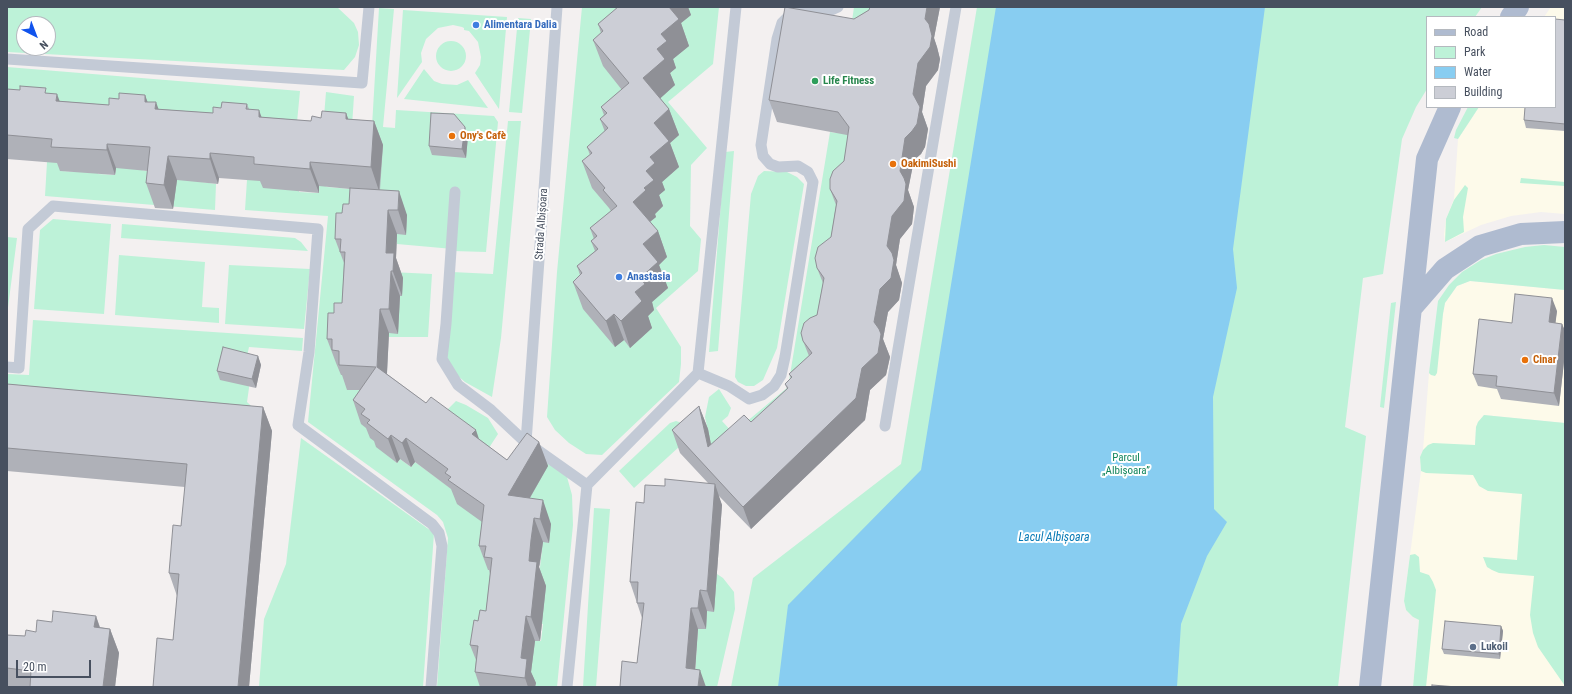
<!DOCTYPE html>
<meta charset="utf-8">
<style>
body{margin:0}
#map{position:relative;width:1572px;height:694px;overflow:hidden;background:#f3f0f0;font-family:"Roboto Condensed",sans-serif}
canvas{display:block}
.frame{position:absolute;inset:0;border:8px solid #47505f;pointer-events:none}
.legend{position:absolute;left:1426px;top:16px;width:130px;height:92px;box-sizing:border-box;background:#fff;border:1px solid #b5b9bf;margin:0;padding:5px 7px;list-style:none;font-size:12px;color:#47505f}
.legend li{display:flex;align-items:center;gap:8px;height:20px}
.legend b{width:20px;border:1px solid #b5b9bf}
.north{position:absolute;left:16px;top:16px;width:40px;height:40px;box-sizing:border-box;background:#fff;border:1px solid #b5b9bf;border-radius:50%;rotate:138deg;font-size:11px;font-weight:700;line-height:16px;text-align:center;color:#47505f}
.north::after{content:'';display:block;margin:auto;width:14px;height:18px;background:#1053ed;clip-path:polygon(50% 0,100% 100%,50% 72%,0 100%)}
.scale{position:absolute;left:16px;top:660px;width:75px;height:18px;box-sizing:border-box;border:2px solid #47505f;border-top:0;padding-left:5px;font-size:12px;line-height:14px;white-space:nowrap;color:#47505f;-webkit-text-stroke:3px #fff;paint-order:stroke}
</style>
<div id="map">
<canvas width="1572" height="694"></canvas>
<div class="frame"></div>
<ul class="legend">
<li><b style="height:5px;background:#afbbd0"></b>Road</li>
<li><b style="height:11px;background:#bdf2d8"></b>Park</li>
<li><b style="height:11px;background:#88cdf1"></b>Water</li>
<li><b style="height:11px;background:#ccced6"></b>Building</li>
</ul>
<div class="north">N</div>
<div class="scale">20 m</div>
</div>
<script>
const g = document.querySelector('canvas').getContext('2d');
g.lineJoin = 'round';
function paint(path, color) {
  g.fillStyle = color;
  g.fill(path, 'evenodd');
}
function shape(rows) {
  const path = new Path2D();
  for (const r of rows) {
    if (r.length === 3) {
      path.moveTo(r[0] + r[2], r[1]);
      path.arc(r[0], r[1], r[2], 0, 2 * Math.PI);
      continue;
    }
    path.moveTo(r[0], r[1]);
    for (let i = 2; i < r.length; i += 2) path.lineTo(r[i], r[i + 1]);
  }
  return path;
}
function trace(path, color, width, dash) {
  g.strokeStyle = color;
  g.lineWidth = width;
  g.lineCap = dash ? 'butt' : 'round';
  g.setLineDash(dash || []);
  g.stroke(path);
}
function write(font, color, halo, rows, align = 'center') {
  g.font = font + ' "Roboto Condensed",sans-serif';
  g.lineWidth = 4;
  g.setLineDash([]);
  g.textBaseline = 'middle';
  g.strokeStyle = halo;
  g.fillStyle = color;
  for (const [text, x, y, turn = 0] of rows) {
    g.save();
    g.translate(x, y);
    g.rotate((+turn || 0) * Math.PI / 180);
    g.textAlign = isNaN(turn) ? turn : align;
    if (halo) g.strokeText(text, 0, 0);
    g.fillText(text, 0, 0);
    g.restore();
  }
}
paint(shape([
 [1551,7,1565,7,1565,214,1541,212,1511,216,1481,225,1445,242,1444,234,1446,219,1454,199,1458,139,1479,107,1555,107,1555,17,1544,17],
 [1470,281,1565,290,1565,423,1484,415,1478,422,1476,427,1475,445,1565,447,1565,687,1413,687,1419,620,1413,617,1406,610,1404,601,1421,471,1420,457,1423,450,1429,373,1431,375,1445,303,1457,286]
]), '#fdfaea');
paint(shape([
 [7,7,337,7,354,23,358,32,359,45,355,57,344,70,7,52],
 [24,24,48,24,48,48,24,48],
 [582,7,719,7,713,64,668,102,707,148,691,165,690,226,701,239,698,271,656,308,681,347,681,364,679,382,602,455,586,454,569,443,555,430,547,417,557,272],
 [854,7,882,7,850,139,815,368,713,455,705,417,709,397,719,389,731,408,728,416,722,421,733,433,788,387,830,132,836,133],
 [977,7,1482,7,1475,17,1427,17,1427,89,1416,107,1402,139,1383,274,1363,278,1345,427,1366,436,1338,687,731,687,753,578,901,464],
 [379,8,394,9,383,127,395,128,396,110,494,116,498,122,486,252,453,251,453,249,397,244,397,242,395,242,395,234,407,215,350,264,341,363,348,375,372,391,374,433,378,445,397,463,400,459,411,467,415,462,457,493,482,516,495,570,485,687,437,687,448,538,443,522,437,515,308,422,328,216,245,210,247,180,253,176,299,186,299,192,318,193,319,182,327,187,351,189,322,141,326,92,354,96,352,126,372,126],
 [403,10,507,17,499,109,475,73,480,65,481,57,478,42,469,31,464,30,464,28,462,27,453,25,438,28,426,39,421,53,422,62,397,98],
 [518,18,531,19,522,113,509,112],
 [451,56,15],
 [7,67,300,91,295,143,7,113],
 [424,69,434,81,442,84,457,85,468,80,488,108,404,99],
 [1468,107,1479,107,1458,139,1454,138,1456,130],
 [508,121,521,121,501,338,492,397,465,382,444,364,452,272,493,274],
 [734,151,718,351,709,352,725,152],
 [61,158,60,171,79,172,98,170,98,174,115,175,116,165,202,182,216,184,215,210,45,196,47,162],
 [764,171,787,172,797,177,804,184,777,348,763,380,754,386,746,386,738,382,735,377,751,194,758,176],
 [1521,178,1565,182,1565,186,1520,183],
 [1465,185,1468,188,1463,217,1464,232,1445,242,1446,219,1454,200],
 [53,219,111,224,104,314,34,309,40,230],
 [122,224,295,238,301,242,308,251,121,238],
 [7,237,17,238,7,315],
 [1544,245,1565,247,1565,290,1470,281,1457,286,1445,303,1443,314,1437,373,1435,376,1431,375,1429,373,1438,301,1449,285,1462,272,1481,260,1496,254,1525,247],
 [119,255,205,262,202,307,219,308,219,323,115,315],
 [229,265,310,269,304,329,225,324],
 [391,272,432,274,428,337,386,337,387,333,398,333,396,296,402,295],
 [1396,302,1384,408,1380,407,1391,303],
 [33,320,303,338,302,351,249,347,246,361,249,388,247,402,267,421,7,398,7,374,29,375],
 [456,401,466,405,488,418,498,434,485,454,445,412],
 [1484,415,1565,423,1565,686,1538,647,1533,633,1530,615,1534,576,1499,573,1492,570,1487,567,1483,557,1517,560,1522,494,1488,491,1479,486,1473,475,1426,473,1421,471,1420,457,1423,450,1428,445,1433,443,1475,445,1476,427,1478,422],
 [676,421,682,423,691,436,634,488,619,471,670,423],
 [301,438,434,533,423,687,259,687,264,619,286,564],
 [543,457,567,477,572,495,573,525,557,687,535,687,527,682,531,640,541,641,543,624,538,623,539,576,542,550,519,516],
 [594,508,610,509,596,687,583,687],
 [1415,554,1419,557,1420,572,1429,575,1433,582,1436,590,1426,687,1413,687,1419,620,1413,617,1406,610,1404,601,1410,555],
 [717,574,723,578,734,592,735,609,717,687,694,687,698,629,707,611]
]), '#bdf2d8');
paint(shape([
 [996,7,1265,7,1233,249,1237,288,1213,397,1214,509,1227,522,1207,556,1181,624,1177,687,778,687,788,605,921,470]
]), '#88cdf1');
trace(shape([
 [7,59,362,83,369,7],
 [455,192,446,324,442,359,458,385,491,410,522,439,587,485],
 [7,367,19,368,28,229,53,206,318,229,309,352,298,425,432,524,439,533,442,546,431,687],
 [698,373,729,386,749,399,762,395,774,386,781,375,785,357,813,182,808,172,798,166,778,167,770,164,763,156,761,145,777,39,782,23,791,14,798,10,829,11,838,7],
 [885,426,956,7],
 [526,442,557,7],
 [567,687,587,485,698,373,736,7]
]), '#c3cad6', 11);
trace(shape([
 [1511,17,1518,7],
 [1412,307,1445,269,1480,246,1521,234,1565,232],
 [1370,687,1427,159,1450,107]
]), '#afbbd0', 22);
paint(shape([
 [615,7,688,7,691,15,681,23,689,46,673,59,676,68,670,73,675,85,660,98,669,109,679,135,670,143,679,167,662,182,665,190,659,195,663,206,655,214,656,217,650,222,658,231,667,257,659,265,668,288,652,302,654,310,648,316,652,328,630,348,624,340,615,347,583,309,573,282,580,275,577,266,595,251,591,241,594,239,590,228,611,211,609,208,592,188,582,161,590,155,587,147,605,132,600,119,604,115,601,107,622,90,603,66,593,40,601,33,598,24,616,9],
 [870,7,940,7,934,38,937,47,940,59,938,70,926,86,922,112,928,129,925,147,921,154,914,160,908,190,914,207,912,224,900,239,896,265,902,283,899,300,888,312,883,339,890,357,886,375,870,390,865,420,751,529,718,495,722,505,714,612,707,611,706,629,698,629,695,669,637,663,642,618,630,582,644,503,665,486,708,483,680,453,672,430,699,406,708,429,711,445,751,422,787,389,785,384,791,379,789,374,809,356,803,341,817,315,823,283,817,268,831,237,836,205,830,189,844,161,848,136,847,135,777,122,769,100,854,19,869,10],
 [1565,20,1565,131,1526,128,1524,120],
 [7,89,47,93,59,101,109,105,119,99,145,95,147,102,158,109,213,113,221,108,247,104,249,109,261,117,311,121,321,118,346,113,348,119,374,121,383,145,380,190,407,215,406,235,397,234,396,258,403,278,402,296,400,296,398,334,389,333,387,374,426,403,479,439,507,460,539,442,548,466,530,498,551,524,549,543,543,542,540,564,539,567,546,586,540,641,535,641,531,672,536,683,535,687,480,687,475,672,476,660,470,645,478,621,486,611,490,574,489,570,488,570,479,546,482,522,457,504,451,489,415,462,411,467,400,459,397,463,376,447,374,441,370,438,366,428,361,424,353,400,360,390,347,390,342,375,341,375,336,363,327,339,334,313,342,303,344,263,335,239,342,213,349,204,350,189,319,186,319,193,263,188,260,181,219,178,218,184,177,180,173,209,155,208,146,183,148,171,116,168,115,175,60,171,57,163,7,159],
 [468,136,466,158,432,155,429,146],
 [1557,311,1555,323,1562,324,1565,331,1565,353,1559,406,1501,399,1497,389,1478,386,1473,374,1512,323],
 [258,356,261,365,256,388,220,380,217,371],
 [7,384,263,407,272,431,249,687,173,640,177,596,169,573,181,526,185,487,7,471],
 [96,616,100,627,110,629,119,653,115,687,7,687,7,635,25,636,36,632,52,622],
 [1501,626,1503,631,1500,659,1444,654,1442,649]
]), '#afb1b8');
paint(shape([
 [667,7,688,7,691,15,681,23,689,46,673,59,676,68,670,73,675,85,653,105,643,78,657,49,661,34],
 [927,7,940,7,934,38,937,47,940,59,938,70,926,86,922,112,928,129,925,147,921,154,914,160,908,190,914,207,912,224,900,239,896,265,902,283,899,300,888,312,883,339,890,357,886,375,870,390,865,420,751,529,743,507,862,368,874,322],
 [57,94,66,118,56,101],
 [145,95,154,119,145,102],
 [156,102,165,127,155,109],
 [669,109,679,135,670,143,679,167,662,182,665,190,659,195,663,206,655,214,656,217,642,228,633,202,644,188,646,171,650,157,654,123],
 [259,110,268,135,259,117],
 [346,113,355,137,346,119],
 [374,121,383,145,379,191,371,167],
 [465,127,468,136,466,158,462,149],
 [107,144,116,168,115,175,107,150],
 [210,153,219,178,218,184,210,159],
 [168,156,177,180,173,209,164,185],
 [310,162,319,186,319,193,310,169],
 [399,191,407,215,406,235,398,210],
 [388,210,397,234,396,258,403,278,402,296,386,253],
 [658,231,667,257,659,265,668,288,652,302,654,310,648,316,652,328,630,348,621,321,635,292,643,244],
 [391,271,400,296,398,334,389,309],
 [1552,298,1557,311,1554,335,1549,322],
 [380,309,389,333,386,391,377,367],
 [614,314,624,340,615,347,606,321],
 [1562,324,1565,331,1565,353,1559,406,1554,393],
 [258,356,261,365,256,388,252,379],
 [699,406,708,429,716,470,708,447],
 [263,407,272,431,249,687,238,687],
 [476,430,484,454,472,434],
 [391,435,400,459,397,463,388,439],
 [406,438,415,462,411,467,402,443],
 [539,442,548,466,517,520,508,495],
 [715,484,722,505,714,612,707,591],
 [543,500,551,524,549,543,540,519],
 [534,518,543,542,539,567,546,586,540,641,531,617,529,561,531,540],
 [700,590,707,611,706,629,698,608],
 [691,608,698,629,694,687,686,668],
 [96,616,104,641,94,627],
 [526,616,535,641,531,672,536,683,535,687,528,687,525,678,521,658],
 [1501,626,1503,631,1500,659,1499,654],
 [110,629,119,653,115,687,103,687],
 [700,670,706,687,698,687]
]), '#8f9096');
const building = shape([
 [618,7,669,7,679,19,661,34,667,41,657,49,665,59,643,78,669,109,654,123,669,141,650,157,655,163,646,171,654,180,644,188,646,190,633,202,658,231,643,244,658,262,640,278,645,284,635,292,642,301,621,321,614,314,606,321,573,282,582,273,577,266,598,249,591,241,597,236,590,228,617,206,603,190,605,188,582,161,592,153,587,147,608,128,600,119,607,113,601,107,629,83,593,40,603,31,598,24,618,7],
 [785,7,854,19,869,10,870,7,927,7,925,19,929,24,932,36,930,47,918,63,913,94,920,107,917,124,912,131,905,138,900,171,904,178,906,184,904,201,892,216,887,246,892,253,894,260,891,278,880,289,874,322,879,329,881,334,878,353,862,368,856,398,743,507,672,430,699,406,708,447,744,415,751,422,788,388,785,384,792,377,789,374,812,353,803,341,801,333,804,323,810,318,817,315,824,278,817,268,815,258,818,247,831,237,837,201,830,189,830,179,833,171,844,161,849,127,838,112,769,100,785,7],
 [1555,19,1565,20,1565,124,1524,120,1525,107,1555,107,1555,19],
 [20,86,46,88,45,93,57,94,56,101,109,105,109,98,119,99,119,93,145,95,145,102,156,102,155,109,213,113,213,107,221,108,222,102,247,104,246,109,259,110,259,117,311,121,312,116,321,118,322,111,346,113,346,119,374,121,371,167,310,162,310,169,254,164,254,157,210,153,210,159,168,156,164,185,146,183,150,147,107,144,107,150,51,147,52,139,7,135,7,89,20,90,20,86],
 [431,113,454,114,465,127,462,149,429,146,431,113],
 [350,188,399,191,398,210,388,210,386,253,394,253,393,271,391,271,389,309,380,309,377,367,426,403,431,397,476,430,472,434,507,460,527,433,539,442,508,495,543,500,540,519,534,518,531,540,529,561,537,562,531,617,526,616,521,658,527,659,525,678,475,672,478,646,470,645,474,620,478,621,480,610,486,611,492,558,484,557,486,546,479,546,484,505,448,480,451,477,445,473,448,469,406,438,402,443,391,435,388,439,367,423,370,420,361,414,365,409,353,400,376,367,339,365,339,351,332,350,332,339,327,339,328,313,334,313,334,303,342,303,345,252,340,252,341,239,335,239,336,213,342,213,343,204,349,204,350,188],
 [1515,294,1552,298,1549,322,1562,324,1554,393,1496,386,1497,376,1473,374,1479,319,1512,323,1515,294],
 [223,347,258,356,252,379,217,371,223,347],
 [7,384,263,407,238,687,153,687,157,638,173,640,179,574,169,573,173,525,181,526,187,464,7,448,7,384],
 [665,479,715,484,707,591,700,590,698,608,691,608,686,668,700,670,698,687,620,687,622,661,637,663,644,603,637,603,638,582,630,582,636,502,644,503,645,485,665,486,665,479],
 [53,611,96,616,94,627,110,629,103,687,30,687,31,671,7,668,7,635,25,636,26,630,36,632,37,620,52,622,53,611],
 [1445,621,1501,626,1499,654,1442,649,1445,621],
 [1432,685,1457,687,1432,687,1432,685]
]);
paint(building, '#ccced6');
trace(building, '#8f9096', 1);
for (const [x, y, r, color] of [
 [476,25,4,"#3f7fe0"],
 [815,81,4,"#2e9e5b"],
 [452,136,4,"#e8710a"],
 [893,164,4,"#e8710a"],
 [619,277,4,"#3f7fe0"],
 [1525,360,4,"#e8710a"],
 [1473,647,4,"#5c6f8a"]
]) {
  const dot = new Path2D();
  dot.arc(x, y, r, 0, 2 * Math.PI);
  g.fillStyle = color;
  g.fill(dot);
  trace(dot, '#fff', 1.5);
}
write('bold 11px', '#366cbe', '#fff', [
 ["Alimentara Dalia",484,25],
 ["Anastasia",627,277]
], 'left');
write('bold 11px', '#27864d', '#fff', [
 ["Life Fitness",823,81]
], 'left');
write('bold 11px', '#c56008', '#fff', [
 ["Ony's Cafè",460,136],
 ["OakimiSushi",901,164],
 ["Cinar",1533,360]
], 'left');
write('11px', '#47505f', '#fff', [
 ["Strada Albișoara",542,224,-86]
]);
write('11px', '#12855b', '#fff', [
 ["Parcul",1126,458],
 ["„Albișoara”",1126,471]
]);
write('bold 11px', '#4e5e75', '#fff', [
 ["Lukoil",1481,647]
], 'left');
write('italic 12px', '#0578b4', '#fff', [
 ["Lacul Albișoara",1054,538]
]);
</script>
